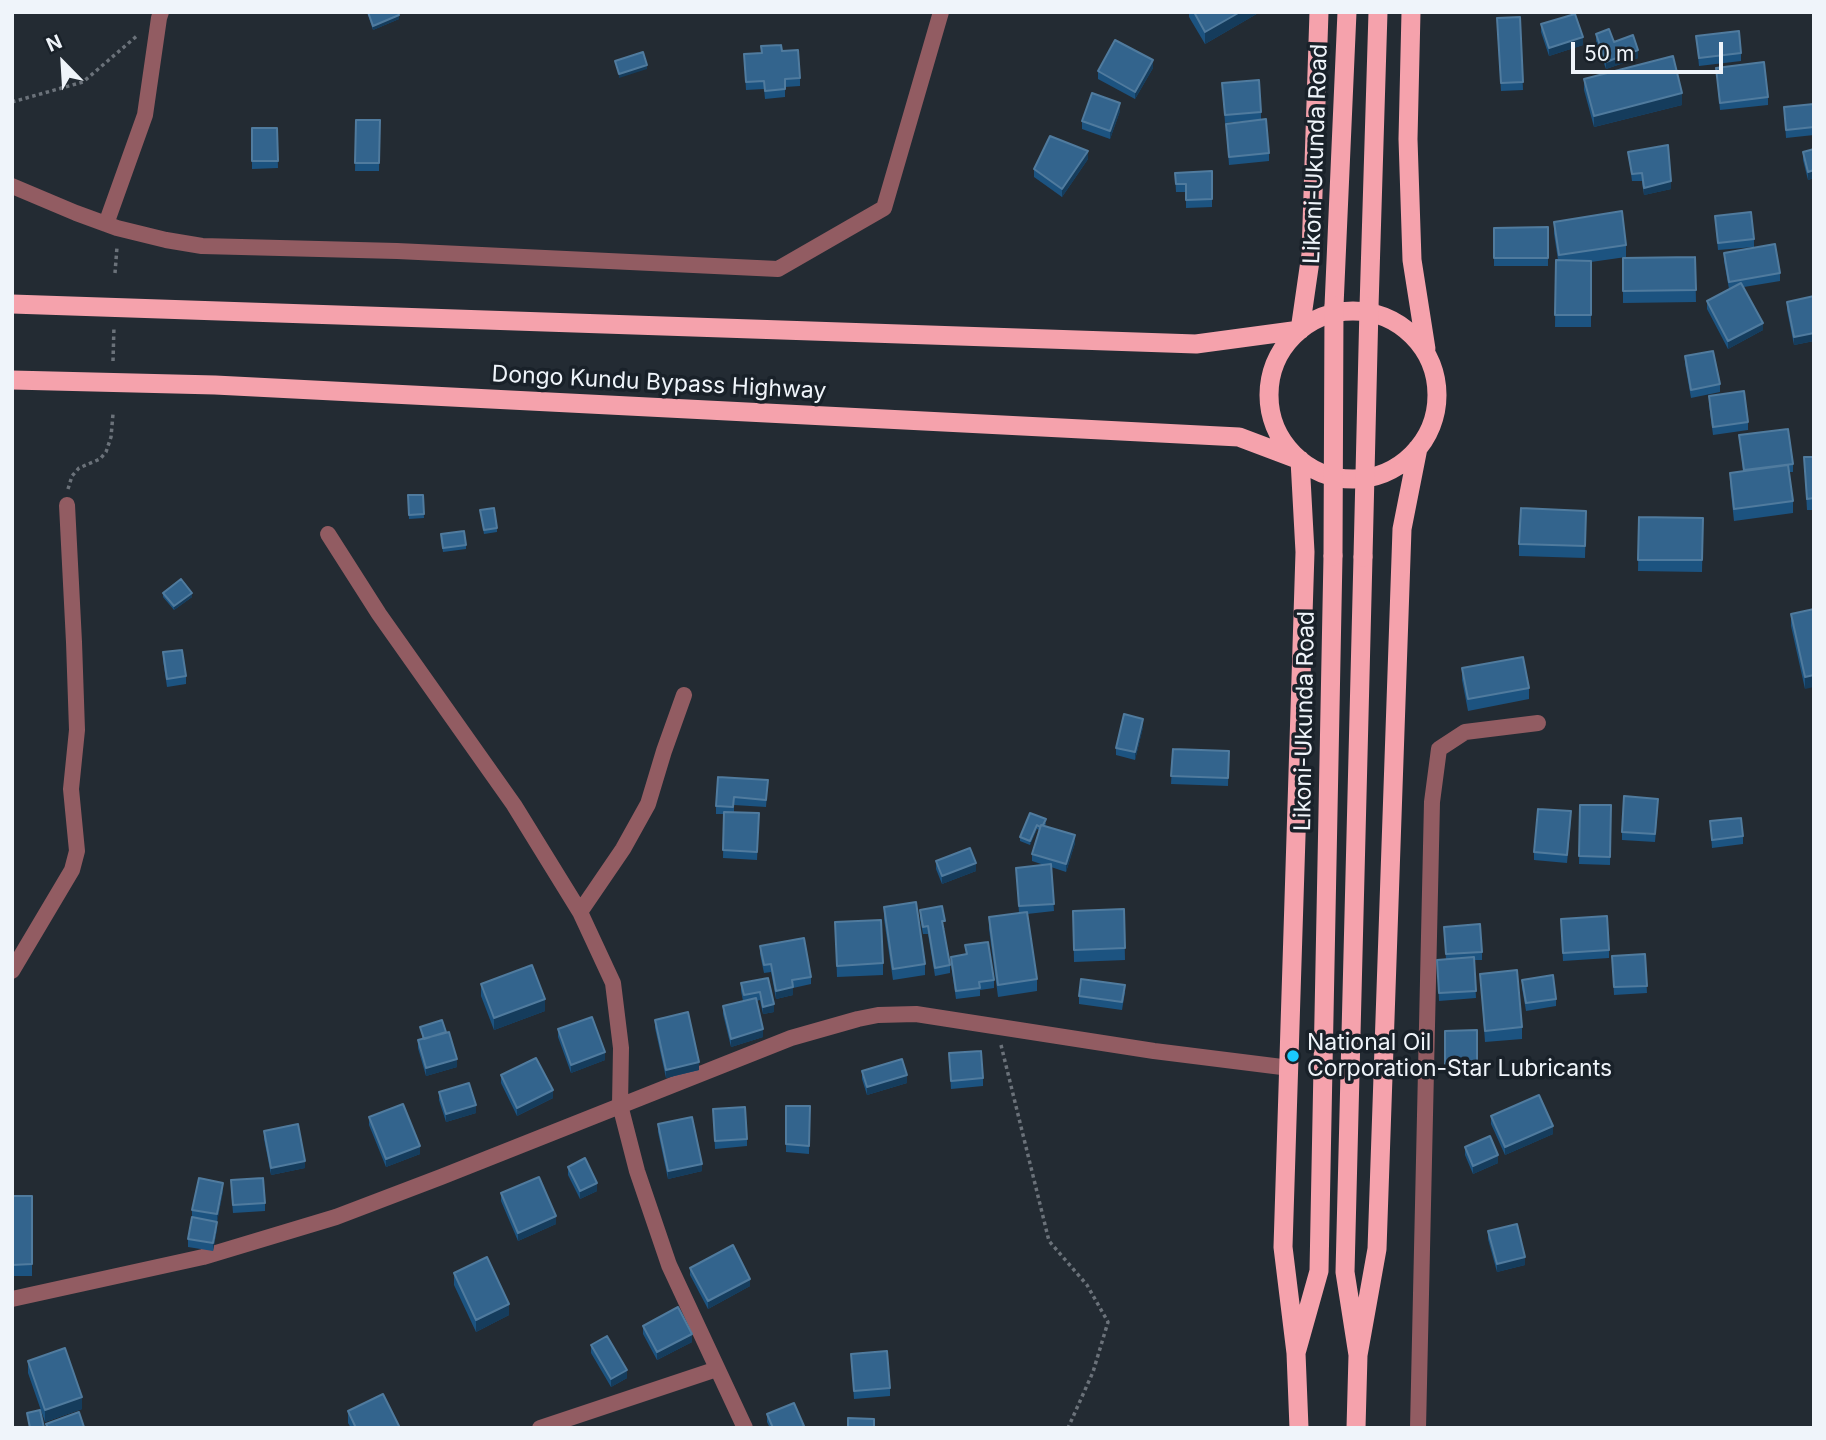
<!DOCTYPE html>
<style>
body{margin:0}
#map{position:relative;width:1826px;height:1440px;overflow:hidden;background:#232b33;font-family:Inter,sans-serif}
canvas{display:block}
.frame{position:absolute;inset:0;border:14px solid #eff4fa;pointer-events:none}
.north{position:absolute;left:28px;top:28px;width:70px;height:70px;-webkit-text-stroke:5px #192129;paint-order:stroke;rotate:336deg;font-size:19px;font-weight:700;line-height:28px;text-align:center;color:#eff4fa}
.north::after{content:'';display:block;margin:auto;width:24px;height:32px;background:#eff4fa;clip-path:polygon(50% 0,100% 100%,50% 72%,0 100%)}
.scale{position:absolute;left:1571px;top:42px;width:152px;height:32px;box-sizing:border-box;border:4px solid #eff4fa;border-top:0;padding-left:9px;font-size:21px;line-height:24px;white-space:nowrap;color:#eff4fa;-webkit-text-stroke:5px #192129;paint-order:stroke}
</style>
<div id="map">
<canvas width="1826" height="1440"></canvas>
<div class="frame"></div>
<div class="north">N</div>
<div class="scale">50 m</div>
</div>
<script>
const g = document.querySelector('canvas').getContext('2d');
g.lineJoin = 'round';
function shape(rows) {
  const path = new Path2D();
  for (const r of rows) {
    if (r.length === 3) {
      path.moveTo(r[0] + r[2], r[1]);
      path.arc(r[0], r[1], r[2], 0, 2 * Math.PI);
      continue;
    }
    path.moveTo(r[0], r[1]);
    for (let i = 2; i < r.length; i += 2) path.lineTo(r[i], r[i + 1]);
  }
  return path;
}
function trace(path, color, width, dash) {
  g.strokeStyle = color;
  g.lineWidth = width;
  g.lineCap = dash ? 'butt' : 'round';
  g.setLineDash(dash || []);
  g.stroke(path);
}
function paint(path, color) {
  g.fillStyle = color;
  g.fill(path, 'evenodd');
}
function write(font, color, halo, rows, align = 'center') {
  g.font = font + ' Inter,sans-serif';
  g.lineWidth = 7;
  g.setLineDash([]);
  g.textBaseline = 'middle';
  g.strokeStyle = halo;
  g.fillStyle = color;
  for (const [text, x, y, turn = 0] of rows) {
    g.save();
    g.translate(x, y);
    g.rotate((+turn || 0) * Math.PI / 180);
    g.textAlign = isNaN(turn) ? turn : align;
    if (halo) g.strokeText(text, 0, 0);
    g.fillText(text, 0, 0);
    g.restore();
  }
}
trace(shape([
 [12,102,83,82,138,35],
 [115,273,117,247],
 [113,361,114,326],
 [68,489,72,476,79,468,100,459,106,452,111,437,113,414],
 [1001,1045,1049,1241,1087,1285,1108,1322,1093,1372,1068,1428]
]), '#6b727a', 3.5, [3.5, 3.5]);
trace(shape([
 [12,186,76,213,117,228,166,240,202,246,397,251,778,269,884,208,941,12],
 [106,224,145,115,159,18,161,12],
 [328,534,379,614,514,805,580,912,613,983,621,1048,620,1105,637,1171,669,1265,745,1428],
 [580,912,623,849,648,804,664,751,684,695],
 [12,971,72,870,77,851,71,789,77,730,74,642,67,505],
 [12,1299,203,1257,336,1217,441,1177,791,1038,858,1019,878,1015,916,1014,1154,1051,1290,1068],
 [540,1428,717,1369],
 [1418,1428,1432,802,1439,749,1465,732,1538,723]
]), '#925c62', 16);
trace(shape([
 [1411,12,1408,139,1412,260,1426,349],
 [12,304,1196,344,1300,330,1311,254,1319,12],
 [1334,306,1347,12],
 [1369,307,1378,12],
 [1353,395,84],
 [12,380,215,385,1239,437,1300,460,1305,552,1283,1247,1296,1353],
 [1358,1355,1377,1249,1402,529,1418,448],
 [1299,1428,1296,1353,1319,1271,1333,556],
 [1356,1428,1358,1355,1345,1272,1363,557]
]), '#f5a2ac', 19);
trace(shape([
 [1333,556,1334,306],
 [1363,557,1369,307]
]), '#f5a2ac', 19);
paint(shape([
 [367,12,398,12,399,19,373,30],
 [1189,12,1260,12,1205,44,1189,17],
 [1520,17,1523,90,1501,91,1497,26],
 [1541,24,1583,45,1549,56,1541,32],
 [1596,34,1614,42,1638,58,1606,69,1596,41],
 [1696,36,1741,53,1741,61,1699,66],
 [782,51,800,78,800,86,785,87,785,97,765,99,764,89,746,90,744,54],
 [1153,68,1135,99,1098,79,1098,71],
 [1716,68,1768,97,1768,105,1720,110],
 [1584,79,1682,105,1594,127,1584,90],
 [1222,83,1261,112,1261,120,1269,153,1269,161,1229,165,1226,124,1256,120,1225,123],
 [1814,104,1814,135,1786,138,1784,107],
 [1120,111,1110,139,1082,129,1082,121],
 [356,120,380,120,379,171,355,171],
 [252,128,277,128,278,168,252,169],
 [1814,149,1814,178,1808,180,1803,160,1803,152],
 [1628,152,1671,189,1644,195,1642,181,1632,181],
 [1088,159,1062,197,1034,177,1034,169],
 [1212,171,1212,207,1186,208,1186,192,1176,192,1175,173],
 [1715,216,1754,239,1754,247,1718,250],
 [1554,222,1626,245,1626,257,1591,262,1591,327,1555,327,1556,260,1558,260,1554,234],
 [1548,227,1548,266,1494,266,1494,228],
 [1724,253,1780,273,1780,281,1744,287,1763,330,1728,349,1707,309,1707,301,1729,289,1724,261],
 [1695,257,1696,302,1623,303,1623,258],
 [1814,296,1814,341,1794,345,1787,310,1787,302],
 [1685,356,1720,384,1720,392,1691,398,1685,364],
 [1709,396,1748,422,1748,430,1713,435,1709,404],
 [1739,435,1793,464,1793,472,1789,472,1793,501,1793,513,1734,521,1730,484,1730,473,1743,471],
 [1804,457,1814,457,1814,510,1807,510],
 [408,495,423,495,424,518,409,519],
 [480,510,497,528,497,532,484,534],
 [1639,517,1703,518,1702,572,1638,571],
 [1586,522,1585,558,1519,556,1519,544],
 [441,538,466,545,466,549,443,552],
 [163,593,192,597,174,610,163,597],
 [1814,609,1805,689,1791,626,1791,614],
 [163,652,186,676,186,684,167,687,163,660],
 [1462,668,1529,688,1529,699,1468,711,1462,680],
 [1143,727,1135,760,1116,755,1116,748],
 [1173,749,1229,751,1228,786,1171,784],
 [768,780,766,807,734,805,734,812,759,813,757,860,723,858,724,814,716,814,716,806],
 [1580,805,1611,805,1610,865,1579,864],
 [1658,807,1655,842,1622,840,1622,832],
 [1030,813,1046,823,1045,826,1075,843,1066,872,1051,867,1054,911,1027,914,1037,979,1037,991,998,997,989,929,989,917,1019,913,1016,868,1044,865,1032,861,1032,854,1039,830,1037,829,1030,845,1020,841,1020,837],
 [1571,819,1567,863,1534,860,1534,852],
 [1710,821,1743,836,1743,844,1712,848],
 [936,861,976,871,942,884,936,869],
 [884,907,925,964,925,975,893,980,884,919],
 [1124,909,1125,960,1074,962,1073,911],
 [920,910,945,929,943,929,950,965,950,973,935,976,928,934,923,934,920,918],
 [1561,919,1609,950,1609,958,1563,961],
 [835,922,883,963,883,975,837,977],
 [1444,927,1482,952,1482,960,1474,960,1476,998,1439,1001,1437,960,1446,960],
 [965,945,994,980,994,988,980,990,980,996,956,999,951,965,951,957,966,954],
 [760,946,811,977,811,984,793,988,793,995,776,999,771,972,764,973,760,954],
 [1645,954,1647,993,1614,995,1612,956],
 [1480,974,1522,1027,1522,1039,1485,1042],
 [768,978,774,1012,763,1014,760,1000,756,1001,763,1037,731,1047,723,1014,723,1006,743,1001,741,991,741,983],
 [1522,980,1556,999,1556,1006,1526,1011,1522,988],
 [481,984,545,1011,494,1030,481,996],
 [1125,992,1122,1010,1079,1004,1079,996],
 [655,1020,699,1070,666,1078,655,1028],
 [420,1027,457,1067,426,1076,418,1048,418,1040,423,1039],
 [558,1029,605,1060,571,1073,558,1037],
 [1477,1030,1477,1071,1445,1071,1445,1031],
 [949,1053,983,1078,983,1086,951,1089],
 [862,1071,907,1083,867,1095,862,1079],
 [501,1075,553,1098,517,1116,501,1083],
 [439,1092,476,1113,446,1122,439,1100],
 [786,1106,810,1106,809,1154,786,1152],
 [713,1109,747,1139,747,1146,715,1149],
 [1491,1116,1553,1134,1505,1155,1491,1124],
 [369,1117,420,1154,386,1167,369,1125],
 [658,1124,702,1171,668,1179,658,1132],
 [264,1131,305,1168,271,1175,264,1139],
 [1465,1147,1498,1163,1473,1174,1465,1155],
 [568,1167,597,1191,580,1199,568,1175],
 [231,1188,265,1203,265,1211,233,1213],
 [223,1191,217,1222,217,1229,213,1251,188,1247,188,1239,192,1217,192,1210],
 [501,1193,556,1224,518,1241,501,1201],
 [12,1196,32,1196,32,1276,12,1276],
 [1488,1231,1525,1265,1497,1272,1488,1239],
 [690,1268,750,1286,708,1309,690,1275],
 [454,1273,509,1315,476,1332,454,1285],
 [643,1326,692,1342,657,1360,643,1334],
 [591,1345,627,1378,611,1387,591,1353],
 [851,1354,890,1388,890,1396,854,1399],
 [28,1361,82,1409,45,1422,28,1373],
 [348,1411,400,1428,351,1428,348,1423],
 [767,1414,804,1428,770,1428,767,1422]
]), '#1c5380');
paint(shape([
 [1240,12,1260,12,1205,44,1205,32],
 [399,15,399,19,373,30,373,26],
 [1583,37,1583,45,1549,56,1549,48],
 [1638,50,1638,58,1606,69,1606,62],
 [1153,60,1153,68,1135,99,1135,92],
 [647,65,647,69,619,78,619,74],
 [1682,93,1682,105,1594,127,1594,116],
 [1120,103,1120,111,1110,139,1110,131],
 [1088,151,1088,159,1062,197,1062,189],
 [1814,170,1814,178,1808,180,1808,172],
 [1671,181,1671,189,1644,195,1644,188],
 [1763,323,1763,330,1728,349,1728,341],
 [1814,333,1814,341,1794,345,1794,337],
 [192,593,192,597,174,610,174,606],
 [1814,675,1814,687,1805,689,1805,677],
 [1143,719,1143,727,1135,760,1135,752],
 [1037,825,1037,829,1030,845,1030,841],
 [1075,835,1075,843,1066,872,1066,864],
 [976,863,976,871,942,884,942,876],
 [793,987,793,995,776,999,776,991],
 [545,999,545,1011,494,1030,494,1018],
 [774,1004,774,1012,763,1014,763,1007],
 [763,1029,763,1037,731,1047,731,1039],
 [605,1052,605,1060,571,1073,571,1065],
 [457,1059,457,1067,426,1076,426,1068],
 [699,1062,699,1070,666,1078,666,1070],
 [907,1075,907,1083,867,1095,867,1087],
 [553,1090,553,1098,517,1116,517,1108],
 [476,1105,476,1113,446,1122,446,1114],
 [1553,1126,1553,1134,1505,1155,1505,1147],
 [420,1146,420,1154,386,1167,386,1159],
 [1498,1155,1498,1163,1473,1174,1473,1166],
 [305,1161,305,1168,271,1175,271,1168],
 [702,1164,702,1171,668,1179,668,1171],
 [223,1183,223,1191,217,1222,217,1214],
 [597,1183,597,1191,580,1199,580,1191],
 [556,1216,556,1224,518,1241,518,1233],
 [217,1222,217,1229,213,1251,213,1243],
 [1525,1257,1525,1265,1497,1272,1497,1264],
 [750,1279,750,1286,708,1309,708,1301],
 [509,1304,509,1315,476,1332,476,1320],
 [692,1334,692,1342,657,1360,657,1352],
 [627,1370,627,1378,611,1387,611,1379],
 [82,1397,82,1409,45,1422,45,1410]
]), '#153c5c');
const building = shape([
 [368,12,398,12,399,15,373,26,368,12],
 [1194,12,1240,12,1205,32,1194,12],
 [1575,14,1583,37,1549,48,1541,24,1575,14],
 [1520,17,1523,82,1501,83,1497,18,1520,17],
 [1609,29,1614,42,1633,35,1638,50,1606,62,1596,34,1609,29],
 [1739,31,1741,53,1699,58,1696,36,1739,31],
 [1115,40,1153,60,1135,92,1098,71,1115,40],
 [781,45,782,51,798,50,800,78,785,79,785,89,765,91,764,81,746,82,744,54,762,53,761,46,781,45],
 [643,52,647,65,619,74,615,61,643,52],
 [1673,56,1682,93,1594,116,1584,79,1673,56],
 [1764,62,1768,97,1720,103,1716,68,1764,62],
 [1259,80,1261,112,1225,115,1222,83,1259,80],
 [1092,93,1120,103,1110,131,1082,121,1092,93],
 [1814,104,1814,127,1786,130,1784,107,1814,104],
 [1266,119,1269,153,1229,157,1226,124,1266,119],
 [356,120,380,120,379,163,355,163,356,120],
 [252,128,277,128,278,161,252,161,252,128],
 [1050,136,1088,151,1062,189,1034,169,1050,136],
 [1668,145,1671,181,1644,188,1642,173,1632,174,1628,152,1668,145],
 [1814,149,1814,170,1808,172,1803,152,1814,149],
 [1212,171,1212,199,1186,200,1186,184,1176,184,1175,173,1212,171],
 [1622,211,1626,245,1559,255,1554,222,1622,211],
 [1751,212,1754,239,1718,243,1715,216,1751,212],
 [1548,227,1548,258,1494,258,1494,228,1548,227],
 [1775,244,1780,273,1729,282,1724,253,1775,244],
 [1695,257,1696,290,1623,291,1623,258,1695,257],
 [1556,260,1591,261,1591,315,1555,315,1556,260],
 [1741,283,1763,323,1728,341,1707,301,1741,283],
 [1814,296,1814,333,1794,337,1787,302,1814,296],
 [1713,351,1720,384,1691,390,1685,356,1713,351],
 [1744,391,1748,422,1713,427,1709,396,1744,391],
 [1788,429,1793,464,1744,470,1739,435,1788,429],
 [1804,457,1814,457,1814,498,1807,499,1804,457],
 [1788,465,1793,501,1734,509,1730,473,1788,465],
 [408,495,423,495,424,514,409,515,408,495],
 [494,508,497,528,484,530,480,510,494,508],
 [1521,508,1586,511,1585,546,1519,544,1521,508],
 [1639,517,1703,518,1702,560,1638,560,1639,517],
 [464,531,466,545,443,548,441,534,464,531],
 [181,579,192,593,174,606,163,593,181,579],
 [1814,609,1814,675,1805,677,1791,614,1814,609],
 [182,650,186,676,167,679,163,652,182,650],
 [1523,657,1529,688,1468,699,1462,668,1523,657],
 [1124,714,1143,719,1135,752,1116,748,1124,714],
 [1173,749,1229,751,1228,778,1171,776,1173,749],
 [718,777,768,780,766,800,734,797,733,807,716,806,718,777],
 [1624,796,1658,799,1655,834,1622,832,1624,796],
 [1580,805,1611,805,1610,857,1579,856,1580,805],
 [1538,809,1571,811,1567,855,1534,852,1538,809],
 [724,812,759,813,757,852,723,850,724,812],
 [1030,813,1046,819,1043,825,1041,825,1040,827,1037,825,1030,841,1020,837,1030,813],
 [1741,818,1743,836,1712,840,1710,821,1741,818],
 [1041,825,1075,835,1066,864,1032,854,1041,825],
 [970,848,976,863,942,876,936,861,970,848],
 [1051,864,1054,904,1019,906,1016,868,1051,864],
 [916,902,925,964,893,969,884,907,916,902],
 [942,906,945,921,942,921,950,965,935,968,928,926,923,927,920,910,942,906],
 [1124,909,1125,948,1074,950,1073,911,1124,909],
 [1027,912,1037,979,998,985,989,917,1027,912],
 [1607,916,1609,950,1563,953,1561,919,1607,916],
 [881,920,883,963,837,966,835,922,881,920],
 [1480,924,1482,952,1446,954,1444,927,1480,924],
 [804,938,811,977,792,980,793,987,776,991,771,964,764,965,760,946,804,938],
 [988,942,994,980,979,982,980,988,956,991,951,957,967,954,965,945,988,942],
 [1645,954,1647,986,1614,987,1612,956,1645,954],
 [1474,957,1476,991,1439,993,1437,960,1474,957],
 [532,965,545,999,494,1018,481,984,532,965],
 [1517,970,1522,1027,1485,1031,1480,974,1517,970],
 [1553,975,1556,999,1526,1003,1522,980,1553,975],
 [768,978,774,1004,763,1007,760,992,744,995,741,983,768,978],
 [1081,979,1125,985,1122,1002,1079,996,1081,979],
 [756,998,763,1029,731,1039,723,1006,756,998],
 [688,1012,699,1062,666,1070,655,1020,688,1012],
 [592,1017,605,1052,571,1065,558,1029,592,1017],
 [442,1020,446,1032,424,1039,420,1027,442,1020],
 [1477,1030,1477,1063,1445,1064,1445,1031,1477,1030],
 [449,1032,457,1059,426,1068,418,1040,449,1032],
 [981,1051,983,1078,951,1081,949,1053,981,1051],
 [536,1058,553,1090,517,1108,501,1075,536,1058],
 [902,1059,907,1075,867,1087,862,1071,902,1059],
 [469,1083,476,1105,446,1114,439,1092,469,1083],
 [1539,1095,1553,1126,1505,1147,1491,1116,1539,1095],
 [403,1104,420,1146,386,1159,369,1117,403,1104],
 [786,1106,810,1106,809,1146,786,1144,786,1106],
 [745,1107,747,1139,715,1141,713,1109,745,1107],
 [692,1117,702,1164,668,1171,658,1124,692,1117],
 [298,1124,305,1161,271,1168,264,1131,298,1124],
 [1490,1136,1498,1155,1473,1166,1465,1147,1490,1136],
 [585,1158,597,1183,580,1191,568,1167,585,1158],
 [539,1177,556,1216,518,1233,501,1193,539,1177],
 [199,1178,223,1183,217,1214,192,1210,199,1178],
 [263,1178,265,1203,233,1205,231,1180,263,1178],
 [12,1196,32,1196,32,1264,12,1265,12,1196],
 [192,1217,217,1222,213,1243,188,1239,192,1217],
 [1517,1224,1525,1257,1497,1264,1488,1231,1517,1224],
 [733,1245,750,1279,708,1301,690,1268,733,1245],
 [487,1257,509,1304,476,1320,454,1273,487,1257],
 [678,1307,692,1334,657,1352,643,1326,678,1307],
 [607,1336,627,1370,611,1379,591,1345,607,1336],
 [65,1348,82,1397,45,1410,28,1361,65,1348],
 [887,1351,890,1388,854,1391,851,1354,887,1351],
 [383,1394,400,1428,356,1428,348,1411,383,1394],
 [794,1403,804,1426,800,1428,773,1428,767,1414,794,1403],
 [40,1410,44,1428,30,1428,27,1413,40,1410],
 [79,1412,84,1427,48,1428,46,1424,79,1412],
 [848,1418,874,1419,874,1428,848,1428,848,1418]
]);
paint(building, '#33648d');
trace(building, '#507b9e', 2);
for (const [x, y, r, color] of [
 [1293,1056,7,"#1acafc"]
]) {
  const dot = new Path2D();
  dot.arc(x, y, r, 0, 2 * Math.PI);
  g.fillStyle = color;
  g.fill(dot);
  trace(dot, '#192129', 2.5);
}
write('23px', '#eff4fa', '#192129', [
 ["Likoni-Ukunda Road",1316,154,-88],
 ["Dongo Kundu Bypass Highway",659,383,3],
 ["Likoni-Ukunda Road",1305,721,-89]
]);
write('23px', '#eff4fa', '#192129', [
 ["National Oil",1307,1043],
 ["Corporation-Star Lubricants",1307,1069]
], 'left');
</script>
